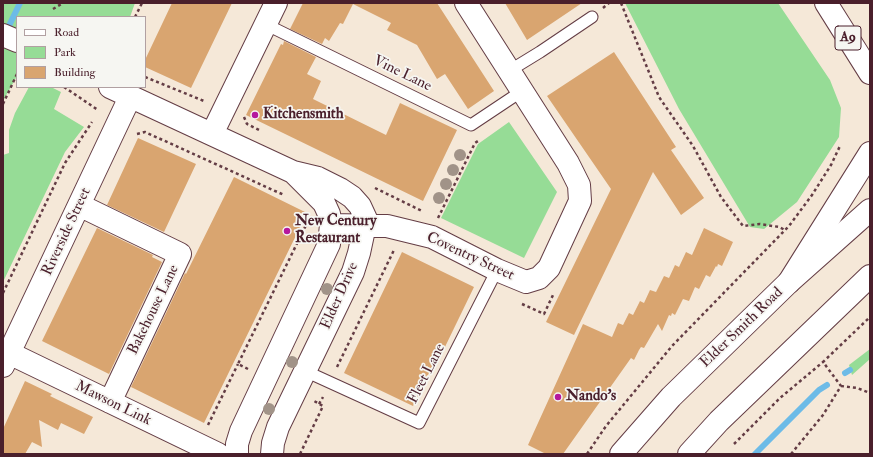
<!DOCTYPE html>
<style>
body{margin:0}
#map{position:relative;width:873px;height:457px;overflow:hidden;background:#f5e8d8;font-family:"IM FELL Double Pica",serif}
canvas{display:block}
.frame{position:absolute;inset:0;border:4px solid #4a1f2b;pointer-events:none}
.legend{position:absolute;left:16px;top:16px;width:130px;height:72px;box-sizing:border-box;background:#f6f6f2;border:1px solid #b1a0a2;margin:0;padding:5px 7px;list-style:none;font-size:12px;color:#4a1f2b}
.legend li{display:flex;align-items:center;gap:8px;height:20px}
.legend b{width:20px;border:1px solid #b1a0a2}
</style>
<div id="map">
<canvas width="873" height="457"></canvas>
<div class="frame"></div>
<ul class="legend">
<li><b style="height:5px;background:#fff"></b>Road</li>
<li><b style="height:11px;background:#96dc96"></b>Park</li>
<li><b style="height:11px;background:#d9a570"></b>Building</li>
</ul>
</div>
<script>
const g = document.querySelector('canvas').getContext('2d');
g.lineJoin = 'round';
function paint(path, color) {
  g.fillStyle = color;
  g.fill(path, 'evenodd');
}
function shape(rows) {
  const path = new Path2D();
  for (const r of rows) {
    path.moveTo(r[0], r[1]);
    for (let i = 2; i < r.length; i += 2) path.lineTo(r[i], r[i + 1]);
  }
  return path;
}
function trace(path, color, width, dash) {
  g.strokeStyle = color;
  g.lineWidth = width;
  g.lineCap = dash ? 'butt' : 'round';
  g.setLineDash(dash || []);
  g.stroke(path);
}
function write(font, color, halo, rows, align = 'center') {
  g.font = font + ' "IM FELL Double Pica",serif';
  g.lineWidth = 3.5;
  g.setLineDash([]);
  g.textBaseline = 'middle';
  g.strokeStyle = halo;
  g.fillStyle = color;
  for (const [text, x, y, turn = 0] of rows) {
    g.save();
    g.translate(x, y);
    g.rotate((+turn || 0) * Math.PI / 180);
    g.textAlign = isNaN(turn) ? turn : align;
    if (halo) g.strokeText(text, 0, 0);
    g.fillText(text, 0, 0);
    g.restore();
  }
}
paint(shape([
 [3,3,135,3,130,17,17,17,17,76,3,101],
 [625,3,778,3,830,80,841,108,839,137,797,202,764,229,750,227,679,109],
 [29,87,51,87,61,92,54,109,84,127,65,152,3,282,3,155,9,153,9,130,15,113],
 [509,122,557,192,524,258,441,218,478,144],
 [870,349,870,359,852,375,849,365]
]), '#96dc96');
trace(shape([
 [6,32,20,3],
 [845,373,850,370],
 [755,454,819,390,827,385]
]), '#6dbbe7', 6);
paint(shape([
 [172,3,232,3,191,88,145,67,145,60],
 [303,3,437,3,494,91,468,109,445,74,437,79,417,45,387,30,391,23,353,4,343,24,340,23,329,41,325,38,322,44,290,29],
 [505,3,582,3,527,40],
 [284,41,316,57,307,74,321,81,313,99,386,135,400,103,457,130,423,201,246,115,281,44,283,45],
 [614,52,676,147,671,150,704,198,681,215,653,172,574,335,546,322,611,189,547,96],
 [138,138,196,164,164,232,107,205],
 [234,177,307,213,204,423,131,387,185,273,186,274],
 [97,228,153,255,152,257,162,262,109,374,42,341],
 [704,228,733,242,722,266,718,264,717,267,716,266,710,277,706,275,699,289,695,287,689,301,683,299,675,315,672,313,671,316,669,315,662,331,658,324,644,348,641,347,639,350,634,360,631,358,563,454,546,454,528,445,583,324,612,337,618,323,623,325,629,313,633,315,640,301,644,303,650,290,656,292,664,276,669,278,675,265,679,267,686,252,692,255],
 [402,252,474,287,443,351,440,350,413,406,344,373],
 [25,381,52,394,50,396,93,417,84,434,61,423,58,430,39,420,42,447,32,442,25,454,3,454,3,429]
]), '#d9a570');
const lane = shape([
 [265,24,471,125,522,91],
 [509,71,540,52,592,17],
 [305,371,419,423,497,270]
]);
const street = shape([
 [3,35,17,41],
 [110,87,293,172,318,178,340,189,352,197,360,206,366,219,365,225,359,253,353,272,278,427,273,443,272,454],
 [212,134,276,3],
 [79,205,180,254,110,402],
 [331,225,387,226,432,237,497,270,526,282,539,278,549,268,580,201,579,185,568,163,466,3],
 [9,353,218,454],
 [3,366,130,97],
 [237,454,237,444,241,431,329,244,331,225,329,214,324,203,293,172]
]);
const primary = shape([
 [621,454,671,397,789,282,870,210],
 [689,454,719,421,870,276]
]);
const highway = shape([
 [826,3,870,73],
 [789,282,870,153]
]);
trace(lane, '#643d45', 13);
trace(street, '#643d45', 24);
trace(primary, '#643d45', 24);
trace(highway, '#643d45', 24);
trace(shape([
 [621,3,659,97,693,146,721,197,743,226,760,224,779,227,785,230],
 [603,8,609,3],
 [53,9,63,3],
 [135,17,142,3],
 [145,77,204,101],
 [64,87,98,110],
 [3,104,17,74],
 [244,117,247,124,259,130],
 [137,134,145,132,284,195],
 [375,188,422,211],
 [438,218,475,143,478,141],
 [3,293,65,163,92,122],
 [522,304,544,314,553,295],
 [337,367,394,250],
 [248,369,238,364,308,221],
 [841,386,857,388,870,393],
 [319,404,323,397],
 [208,425,238,364],
 [734,444,780,398,823,362],
 [300,454,323,406,314,401],
 [587,454,606,426,672,346,789,226,812,195,831,165,840,146],
 [791,454,823,415,841,386,823,362,870,317]
]), '#643d45', 2.5, [3, 3]);
trace(lane, '#fff', 11);
trace(street, '#fff', 22);
trace(primary, '#fff', 22);
trace(highway, '#fff', 22);
g.fillStyle = '#a19388';
for (const [x, y] of [
 [460,155],
 [453,170],
 [446,184],
 [439,198],
 [327,289],
 [292,362],
 [269,409]
]) {
  g.beginPath();
  g.arc(x, y, 6, 0, 2 * Math.PI);
  g.fill();
}
for (const [x, y, r, color] of [
 [255,115,4,"#b5179e"],
 [287,231,4,"#b5179e"],
 [558,397,4,"#b5179e"]
]) {
  const dot = new Path2D();
  dot.arc(x, y, r, 0, 2 * Math.PI);
  g.fillStyle = color;
  g.fill(dot);
  trace(dot, '#f6f6f2', 1.5);
}
for (const [x, y, w] of [
 [848,38,26]
]) {
  const box = new Path2D();
  box.roundRect(x - w / 2, y - 12, w, 24, 3);
  g.fillStyle = '#f6f6f2';
  g.fill(box);
  trace(box, '#4a1f2b', 1);
}
write('bold 14px', '#4a1f2b', null, [
 ["A9",848,38]
]);
write('15px', '#4a1f2b', '#f6f6f2', [
 ["Vine Lane",402,74,26],
 ["Riverside Street",67,232,-65],
 ["Coventry Street",470,257,25],
 ["Elder Drive",340,296,-66],
 ["Bakehouse Lane",154,310,-64],
 ["Elder Smith Road",742,328,-44],
 ["Fleet Lane",427,374,-63],
 ["Mawson Link",113,404,26]
]);
write('bold 15px', '#4a1f2b', '#f6f6f2', [
 ["Kitchensmith",263,115],
 ["New Century",295,222],
 ["Restaurant",295,239],
 ["Nando's",566,397]
], 'left');
</script>
